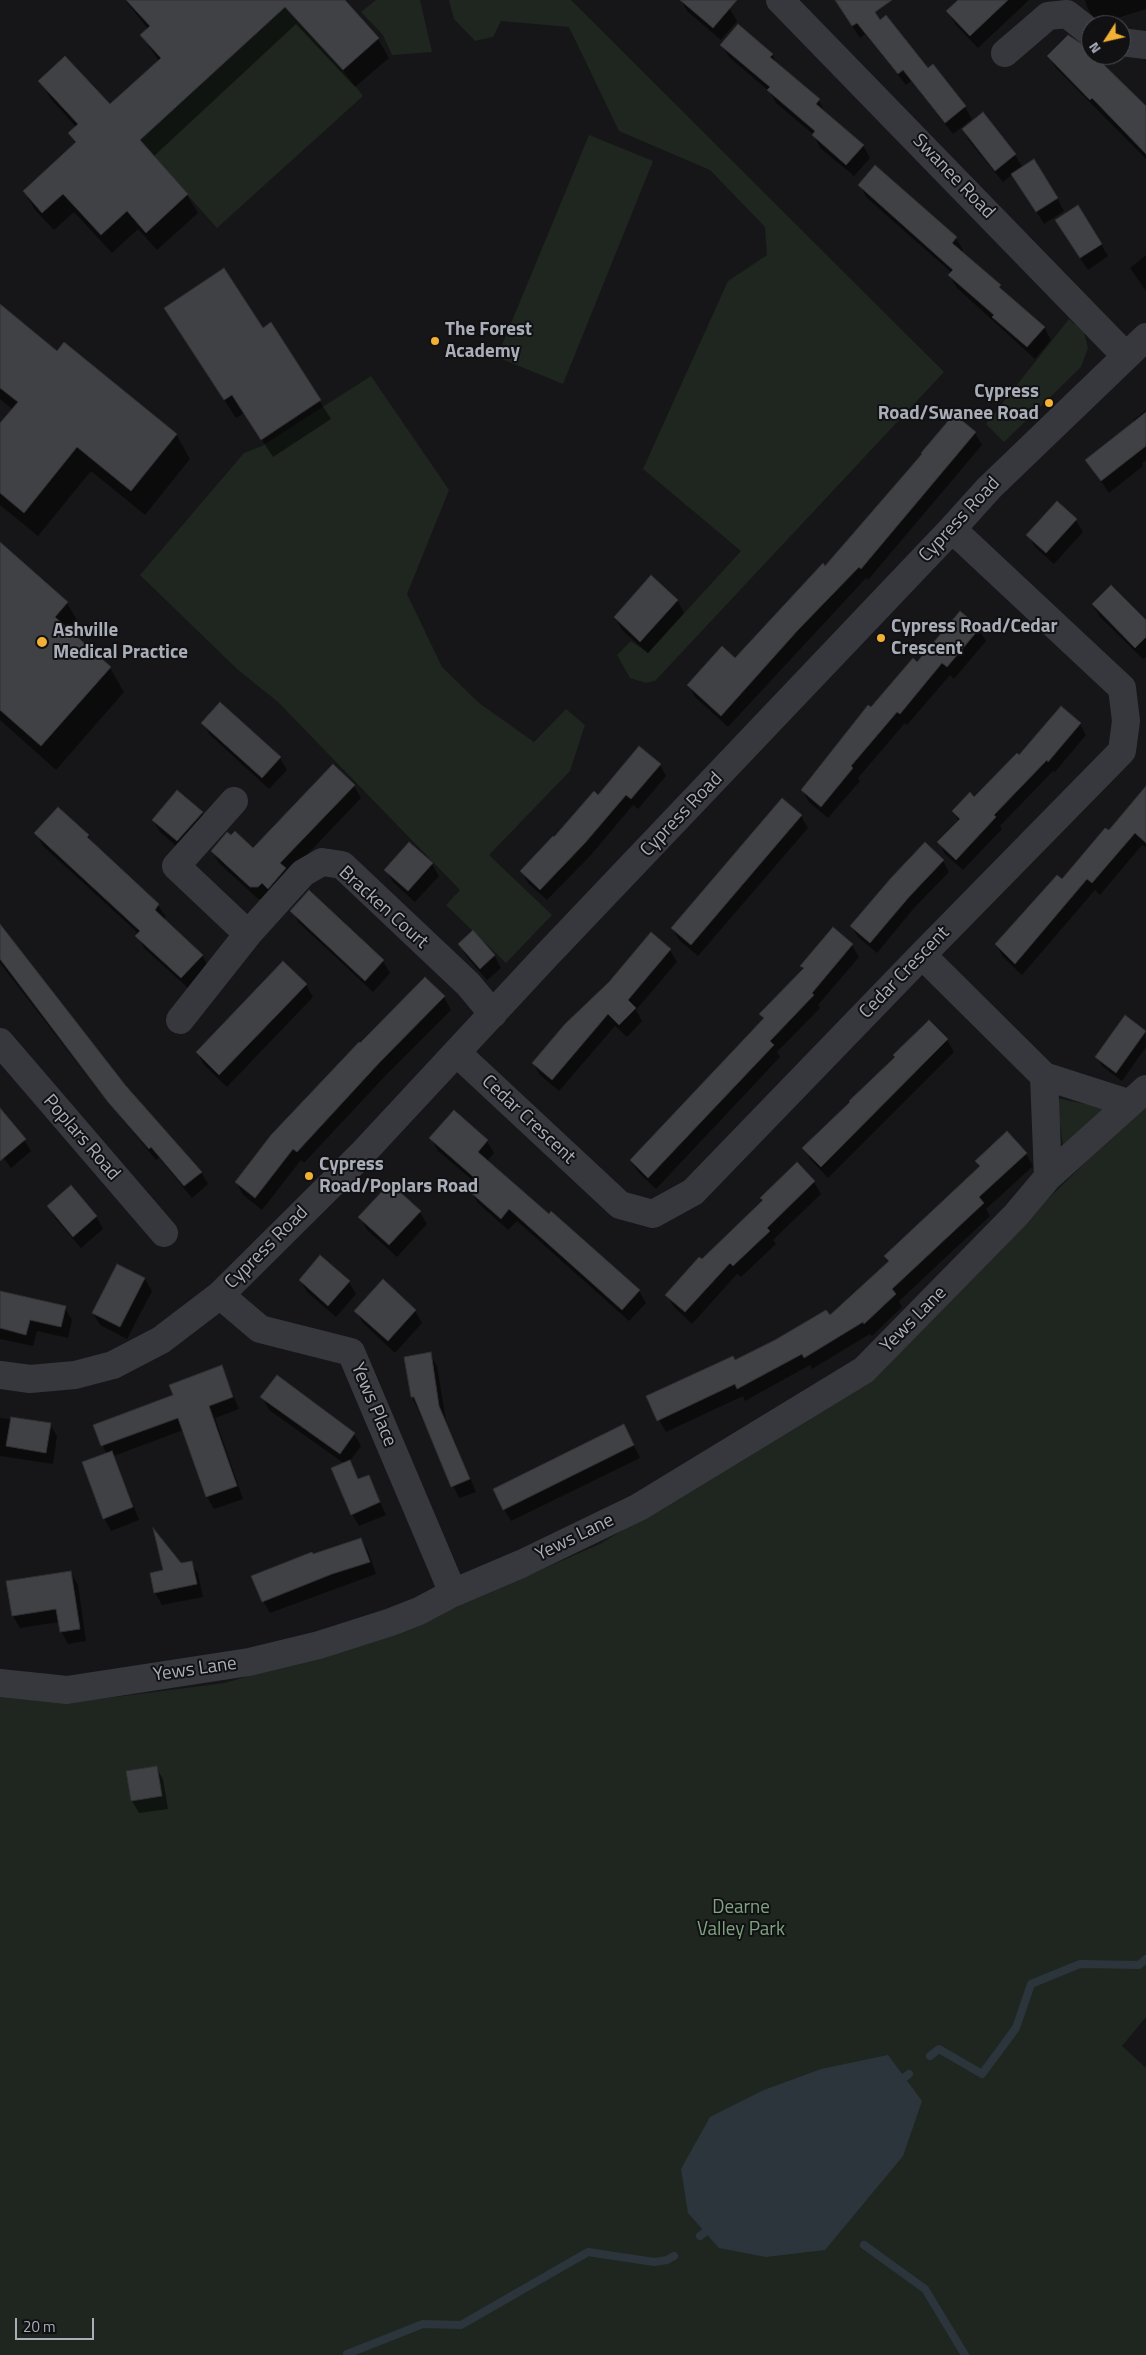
<!DOCTYPE html>
<style>
body{margin:0}
#map{position:relative;width:1146px;height:2355px;overflow:hidden;background:#161618;font-family:"Titillium Web",sans-serif}
canvas{display:block}
.north{position:absolute;left:1081px;top:15px;width:50px;height:50px;box-sizing:border-box;background:#111113;border:1px solid #4d4f55;border-radius:50%;rotate:235deg;font-size:14px;font-weight:700;line-height:20px;text-align:center;color:#a8adb8}
.north::after{content:'';display:block;margin:auto;width:18px;height:22px;background:#f2b134;clip-path:polygon(50% 0,100% 100%,50% 72%,0 100%)}
.scale{position:absolute;left:15px;top:2318px;width:79px;height:22px;box-sizing:border-box;border:2px solid #a8adb8;border-top:0;padding-left:6px;font-size:15px;line-height:18px;white-space:nowrap;color:#a8adb8;-webkit-text-stroke:4px #111113;paint-order:stroke}
</style>
<div id="map">
<canvas width="1146" height="2355"></canvas>
<div class="north">N</div>
<div class="scale">20 m</div>
</div>
<script>
const g = document.querySelector('canvas').getContext('2d');
g.lineJoin = 'round';
function paint(path, color) {
  g.fillStyle = color;
  g.fill(path, 'evenodd');
}
function shape(rows) {
  const path = new Path2D();
  for (const r of rows) {
    path.moveTo(r[0], r[1]);
    for (let i = 2; i < r.length; i += 2) path.lineTo(r[i], r[i + 1]);
  }
  return path;
}
function trace(path, color, width, dash) {
  g.strokeStyle = color;
  g.lineWidth = width;
  g.lineCap = dash ? 'butt' : 'round';
  g.setLineDash(dash || []);
  g.stroke(path);
}
function write(font, color, halo, rows, align = 'center') {
  g.font = font + ' "Titillium Web",sans-serif';
  g.lineWidth = 4;
  g.setLineDash([]);
  g.textBaseline = 'middle';
  g.strokeStyle = halo;
  g.fillStyle = color;
  for (const [text, x, y, turn = 0] of rows) {
    g.save();
    g.translate(x, y);
    g.rotate((+turn || 0) * Math.PI / 180);
    g.textAlign = isNaN(turn) ? turn : align;
    if (halo) g.strokeText(text, 0, 0);
    g.fillText(text, 0, 0);
    g.restore();
  }
}
paint(shape([
 [279,0,343,70,363,96,217,228,117,116],
 [376,0,420,0,432,52,392,55,383,35,361,12],
 [449,0,571,0,944,372,655,681,646,683,630,678,617,655,631,641,648,653,741,551,643,469,728,281,767,255,765,227,710,170,619,131,569,27,501,21,493,37,475,41,454,19],
 [589,135,653,161,563,384,497,357],
 [1069,319,1084,332,1088,348,1081,367,1004,442,986,424],
 [371,376,449,490,407,594,442,667,479,703,534,742,566,709,585,725,570,771,489,855,552,915,506,963,446,905,460,890,278,702,237,669,140,575,244,453,262,446],
 [1056,1098,1106,1108,1064,1152],
 [1146,1103,1146,2017,1122,2046,1146,2068,1146,2355,0,2355,0,1693,68,1703,225,1683,410,1627,600,1544,872,1378,1052,1195]
]), '#1e261f');
paint(shape([
 [888,2055,922,2101,903,2156,825,2250,766,2257,719,2248,688,2213,681,2169,710,2117,764,2090,821,2069]
]), '#2c353c');
paint(shape([
 [125,0,343,0,378,39,389,58,355,87,296,24,153,157,187,195,198,213,157,250,138,229,112,253,74,212,54,230,35,210,24,191,76,144,70,133,76,127,51,99,40,81,110,106,159,61,141,35,148,29],
 [681,0,720,0,730,9,737,21,721,40,687,11],
 [835,0,866,0,880,22,928,70,933,66,965,107,972,119,953,134,911,81,906,85,865,34,860,38],
 [960,0,1029,0,978,48,955,24,948,12],
 [1085,0,1146,0,1146,9,1098,24,1088,9],
 [722,45,772,55,778,65,819,100,825,113,863,145,870,158,854,176,820,148,814,135,776,103,770,92,729,57],
 [1087,49,1146,111,1146,159,1056,68,1048,56],
 [983,114,1015,155,1023,168,1057,198,1064,211,1044,224,1013,174,1003,182,970,142,963,130],
 [860,186,956,238,963,250,961,252,1044,327,1051,340,1035,359,957,288,950,276,952,273,867,198],
 [1063,233,1101,244,1108,256,1088,270],
 [1146,255,1146,291,1130,268],
 [0,306,57,353,176,434,190,459,145,515,91,471,38,536,0,505,0,425,13,410,0,399],
 [270,324,331,419,273,457,244,413,236,418,176,326,263,329],
 [1146,410,1146,460,1142,463,1143,466,1109,493,1090,465,1135,423,1133,420],
 [975,433,982,445,868,580,866,578,728,727,695,697,688,685,735,660,825,568],
 [1076,520,1083,532,1054,564,1035,547,1028,535],
 [8,551,67,603,81,627,74,636,110,668,124,692,56,770,0,720,0,560],
 [677,600,684,613,648,653,622,630,615,617],
 [1093,605,1146,621,1146,657,1143,659,1100,617],
 [979,629,986,641,954,679,950,675,907,725,905,723,858,778,860,781,828,818,809,802,802,790,871,709,917,664],
 [203,723,280,758,287,770,269,789,210,735],
 [1080,724,1086,735,1055,772,1053,771,1000,826,1002,829,963,870,945,854,939,843,959,821,954,812,974,798,1019,757],
 [660,765,666,776,638,809,633,805,591,855,547,900,528,883,522,872,598,796],
 [354,786,361,798,265,899,258,899,219,863,212,851,253,850],
 [1146,787,1146,847,1142,845,1100,895,1095,890,1022,975,1003,957,996,944,1109,832],
 [202,813,209,825,184,853,160,832,153,820],
 [801,816,808,828,698,956,679,940,672,928],
 [36,833,88,836,93,844,158,905,166,917,164,920,202,955,209,968,189,989,144,948,137,936,139,934,43,846],
 [925,844,943,861,949,872,914,908,877,953,858,937,851,926],
 [432,864,439,876,415,902,393,882,386,870],
 [309,892,383,961,390,973,373,992,299,923,292,911],
 [0,926,125,1087,201,1172,208,1184,192,1198,159,1158,156,1160,95,1086,0,963],
 [833,929,852,945,859,957,818,1005,820,1008,777,1052,780,1057,656,1189,638,1172,631,1160,764,1019,761,1014,804,970,802,966],
 [460,945,494,955,501,968,487,980,467,957],
 [670,950,677,962,636,1010,642,1021,627,1037,615,1026,559,1091,540,1075,533,1063],
 [284,963,306,985,313,997,227,1087,204,1065,197,1052],
 [444,997,451,1010,387,1074,304,1163,301,1160,262,1210,243,1195,236,1182,360,1045],
 [1145,1032,1146,1047,1122,1081,1102,1066,1097,1057],
 [947,1040,954,1052,828,1178,811,1160,804,1148],
 [0,1111,24,1140,31,1151,11,1168,0,1153],
 [1007,1133,1026,1154,1033,1166,986,1209,990,1216,899,1301,902,1307,872,1336,870,1334,812,1369,810,1365,745,1401,743,1396,666,1432,659,1420,735,1362,829,1317,889,1262,886,1256,980,1168,976,1161],
 [431,1138,487,1141,494,1153,487,1161,639,1291,646,1303,629,1321,517,1221,508,1230,478,1203,471,1191,477,1184,438,1151],
 [797,1164,814,1182,821,1194,773,1240,776,1244,741,1277,737,1274,692,1324,674,1307,667,1295,764,1201],
 [48,1206,96,1216,103,1229,81,1248,55,1218],
 [420,1212,427,1224,397,1257,367,1230,360,1217],
 [118,1265,145,1279,152,1291,127,1339,100,1325,93,1313],
 [300,1280,349,1282,356,1294,336,1317,307,1292],
 [383,1281,415,1311,422,1323,395,1353,363,1323,356,1311],
 [0,1293,65,1308,72,1320,68,1338,37,1331,33,1346,0,1339],
 [430,1354,437,1366,446,1420,476,1492,459,1498,412,1397],
 [221,1367,239,1409,215,1418,243,1499,214,1509,207,1497,183,1430,114,1456,139,1520,111,1531,104,1518,107,1455,94,1425,174,1396],
 [277,1377,354,1434,361,1446,350,1461,359,1480,368,1476,386,1515,359,1526,352,1514,345,1464,269,1410,262,1397],
 [0,1418,50,1424,57,1436,53,1464,0,1456],
 [624,1426,640,1458,511,1521,504,1509],
 [361,1539,368,1551,376,1574,270,1613,263,1601,313,1556],
 [191,1562,198,1574,203,1597,162,1605,155,1593,151,1574],
 [71,1573,78,1585,86,1641,68,1644,61,1631,59,1622,20,1628,13,1616,8,1582],
 [156,1767,163,1779,168,1809,139,1813,132,1801]
]), '#0007');
trace(shape([
 [930,2056,939,2049,982,2074,1016,2028,1031,1984,1080,1964,1139,1965,1146,1959],
 [897,2083,909,2074],
 [700,2236,713,2226],
 [864,2245,925,2289,965,2355],
 [347,2354,423,2324,461,2325,588,2252,654,2262,667,2260,674,2256]
]), '#2c353c', 8);
const building = shape([
 [126,0,345,0,379,38,343,70,285,7,140,140,188,194,146,233,127,211,101,235,63,194,42,213,23,191,76,142,68,133,78,124,38,81,65,56,110,104,161,58,140,35,150,26,126,0],
 [680,0,737,0,713,28,680,0],
 [835,0,892,0,875,12,880,20,886,15,928,68,933,64,966,106,945,123,903,70,898,74,857,23,852,26,835,0],
 [958,0,1008,0,970,36,946,11,958,0],
 [738,24,773,54,770,57,820,99,816,104,864,145,846,165,812,135,815,131,767,90,770,87,720,45,738,24],
 [1068,35,1088,48,1091,55,1094,55,1146,106,1146,154,1092,98,1090,100,1047,56,1068,35],
 [983,112,1016,154,995,171,962,129,983,112],
 [1034,159,1058,198,1036,212,1011,174,1034,159],
 [875,165,957,237,952,243,1001,285,999,287,1045,327,1027,347,992,317,994,315,948,275,953,270,858,185,875,165],
 [1078,205,1102,244,1080,258,1055,220,1078,205],
 [224,268,263,328,271,322,321,400,261,440,232,395,224,400,164,308,224,268],
 [0,304,57,351,64,342,177,434,131,491,77,447,24,513,0,493,0,423,18,402,0,388,0,304],
 [1146,412,1146,446,1101,481,1085,460,1146,412],
 [954,414,976,432,861,569,859,567,798,630,721,716,687,685,722,646,735,658,823,563,825,566,922,454,921,453,954,414],
 [1057,501,1077,519,1046,553,1026,535,1057,501],
 [0,542,68,602,55,617,111,667,41,746,0,710,0,542],
 [651,575,678,600,640,642,614,617,651,575],
 [1111,585,1146,620,1146,637,1135,648,1092,604,1111,585],
 [960,611,980,628,947,667,942,663,900,714,897,712,851,766,853,768,821,807,801,790,868,705,871,707,913,658,917,662,960,611],
 [220,702,281,757,262,778,201,723,220,702],
 [1061,706,1081,723,1048,762,1047,760,994,815,996,817,956,860,937,842,960,819,952,811,970,792,974,797,1017,753,1019,755,1061,706],
 [639,746,661,764,631,799,626,795,585,843,540,890,520,871,553,836,554,837,594,791,598,795,639,746],
 [333,764,355,785,280,863,286,868,268,889,262,883,258,887,250,887,211,851,227,832,231,835,235,831,253,848,333,764],
 [1146,786,1146,843,1135,833,1092,883,1087,879,1015,964,995,944,1057,875,1062,879,1105,828,1109,830,1146,786],
 [177,790,203,812,177,841,152,820,177,790],
 [782,798,802,815,691,945,671,928,782,798],
 [58,807,89,835,87,837,159,904,155,910,203,955,181,978,135,936,140,931,34,833,58,807],
 [409,842,433,863,408,891,384,870,409,842],
 [925,842,944,860,909,897,870,943,850,926,891,878,925,842],
 [309,890,384,960,365,981,290,911,309,890],
 [0,924,126,1086,202,1172,184,1186,151,1147,149,1149,108,1102,0,959,0,924],
 [833,927,853,944,812,993,814,995,770,1041,774,1045,648,1178,630,1160,764,1018,759,1014,804,968,800,966,833,927],
 [473,930,495,955,480,969,458,944,473,930],
 [651,932,671,949,628,1000,636,1008,619,1025,608,1014,552,1080,532,1063,565,1024,609,982,651,932],
 [283,961,307,984,219,1075,196,1052,283,961],
 [425,977,445,996,380,1062,297,1152,293,1149,255,1198,235,1182,271,1135,359,1042,360,1043,425,977],
 [1125,1015,1146,1031,1116,1073,1095,1057,1125,1015],
 [929,1020,948,1039,821,1167,802,1148,850,1102,849,1101,895,1057,893,1055,929,1020],
 [0,1108,26,1139,0,1161,0,1108],
 [454,1110,488,1140,478,1152,549,1214,551,1211,640,1290,622,1310,509,1209,501,1219,469,1191,478,1181,429,1138,454,1110],
 [1007,1131,1027,1153,979,1197,984,1203,892,1289,896,1294,864,1324,863,1322,804,1358,802,1354,737,1389,735,1384,657,1421,646,1396,733,1356,735,1360,775,1340,826,1310,830,1315,889,1261,884,1256,980,1166,975,1161,1007,1131],
 [797,1162,815,1181,767,1228,770,1231,733,1266,730,1263,685,1312,665,1295,699,1257,702,1259,763,1200,760,1198,797,1162],
 [390,1183,421,1211,389,1245,358,1217,390,1183],
 [71,1185,97,1216,73,1237,47,1206,71,1185],
 [320,1255,350,1281,328,1306,299,1280,320,1255],
 [117,1264,145,1278,120,1327,92,1313,117,1264],
 [383,1279,416,1310,388,1341,354,1311,383,1279],
 [0,1291,66,1306,61,1327,30,1320,26,1335,0,1328,0,1291],
 [431,1352,439,1406,470,1479,451,1487,414,1397,411,1397,404,1357,431,1352],
 [222,1365,233,1397,209,1406,237,1486,206,1497,178,1418,101,1446,93,1425,173,1395,169,1385,222,1365],
 [277,1375,355,1433,340,1454,260,1397,277,1375],
 [11,1417,51,1423,46,1453,6,1446,11,1417],
 [624,1424,634,1445,503,1510,493,1489,624,1424],
 [112,1451,133,1507,103,1519,82,1462,112,1451],
 [350,1460,358,1479,369,1475,380,1502,351,1515,331,1468,350,1460],
 [153,1528,181,1563,192,1561,197,1584,154,1593,150,1573,163,1570,153,1528],
 [361,1538,370,1562,332,1574,262,1602,251,1576,312,1552,313,1554,361,1538],
 [71,1571,80,1629,60,1632,56,1609,12,1616,6,1581,71,1571],
 [157,1766,162,1796,131,1801,126,1771,157,1766]
]);
paint(building, '#404145');
trace(building, '#303034', 1);
trace(shape([
 [780,0,1125,355],
 [1121,42,1146,45],
 [1005,53,1048,16,1067,14,1091,33],
 [234,801,176,866,248,934],
 [922,955,1044,1076,1128,1103],
 [180,1020,248,934,303,873,322,862,342,865,468,984,493,1014],
 [0,1042,164,1233],
 [457,1053,620,1205,653,1214,693,1192,922,955,1122,751,1126,721,1122,688,952,529],
 [1044,1076,1048,1177],
 [220,1295,260,1329,351,1352,453,1593],
 [0,1375,30,1379,75,1375,113,1365,161,1340,220,1295,362,1154,546,956,952,529,989,488,1146,337],
 [0,1683,67,1690,249,1662,319,1645,391,1622,419,1611,453,1593,521,1564,639,1507,864,1370,1016,1215,1048,1177,1146,1089]
]), '#37383d', 28);
for (const [x, y, r, color] of [
 [435,341,5,"#f2b134"],
 [1049,403,5,"#f2b134"],
 [881,638,5,"#f2b134"],
 [42,642,6,"#f2b134"],
 [309,1176,5,"#f2b134"]
]) {
  const dot = new Path2D();
  dot.arc(x, y, r, 0, 2 * Math.PI);
  g.fillStyle = color;
  g.fill(dot);
  trace(dot, '#111113', 2);
}
write('19px', '#a8adb8', '#111113', [
 ["Swanee Road",953,177,46],
 ["Cypress Road",960,520,-47],
 ["Cypress Road",682,815,-46],
 ["Bracken Court",383,908,42],
 ["Cedar Crescent",905,973,-46],
 ["Cedar Crescent",528,1120,43],
 ["Poplars Road",81,1138,49],
 ["Cypress Road",267,1248,-45],
 ["Yews Lane",914,1320,-45],
 ["Yews Place",373,1405,67],
 ["Yews Lane",575,1538,-26],
 ["Yews Lane",195,1670,-8]
]);
write('bold 19px', '#a8adb8', '#111113', [
 ["The Forest",445,330],
 ["Academy",445,352],
 ["Cypress",1039,392,"right"],
 ["Road/Swanee Road",1039,414,"right"],
 ["Cypress Road/Cedar",891,627],
 ["Crescent",891,649],
 ["Ashville",53,631],
 ["Medical Practice",53,653],
 ["Cypress",319,1165],
 ["Road/Poplars Road",319,1187]
], 'left');
write('19px', '#7fa381', '#111113', [
 ["Dearne",741,1908],
 ["Valley Park",741,1930]
]);
</script>
